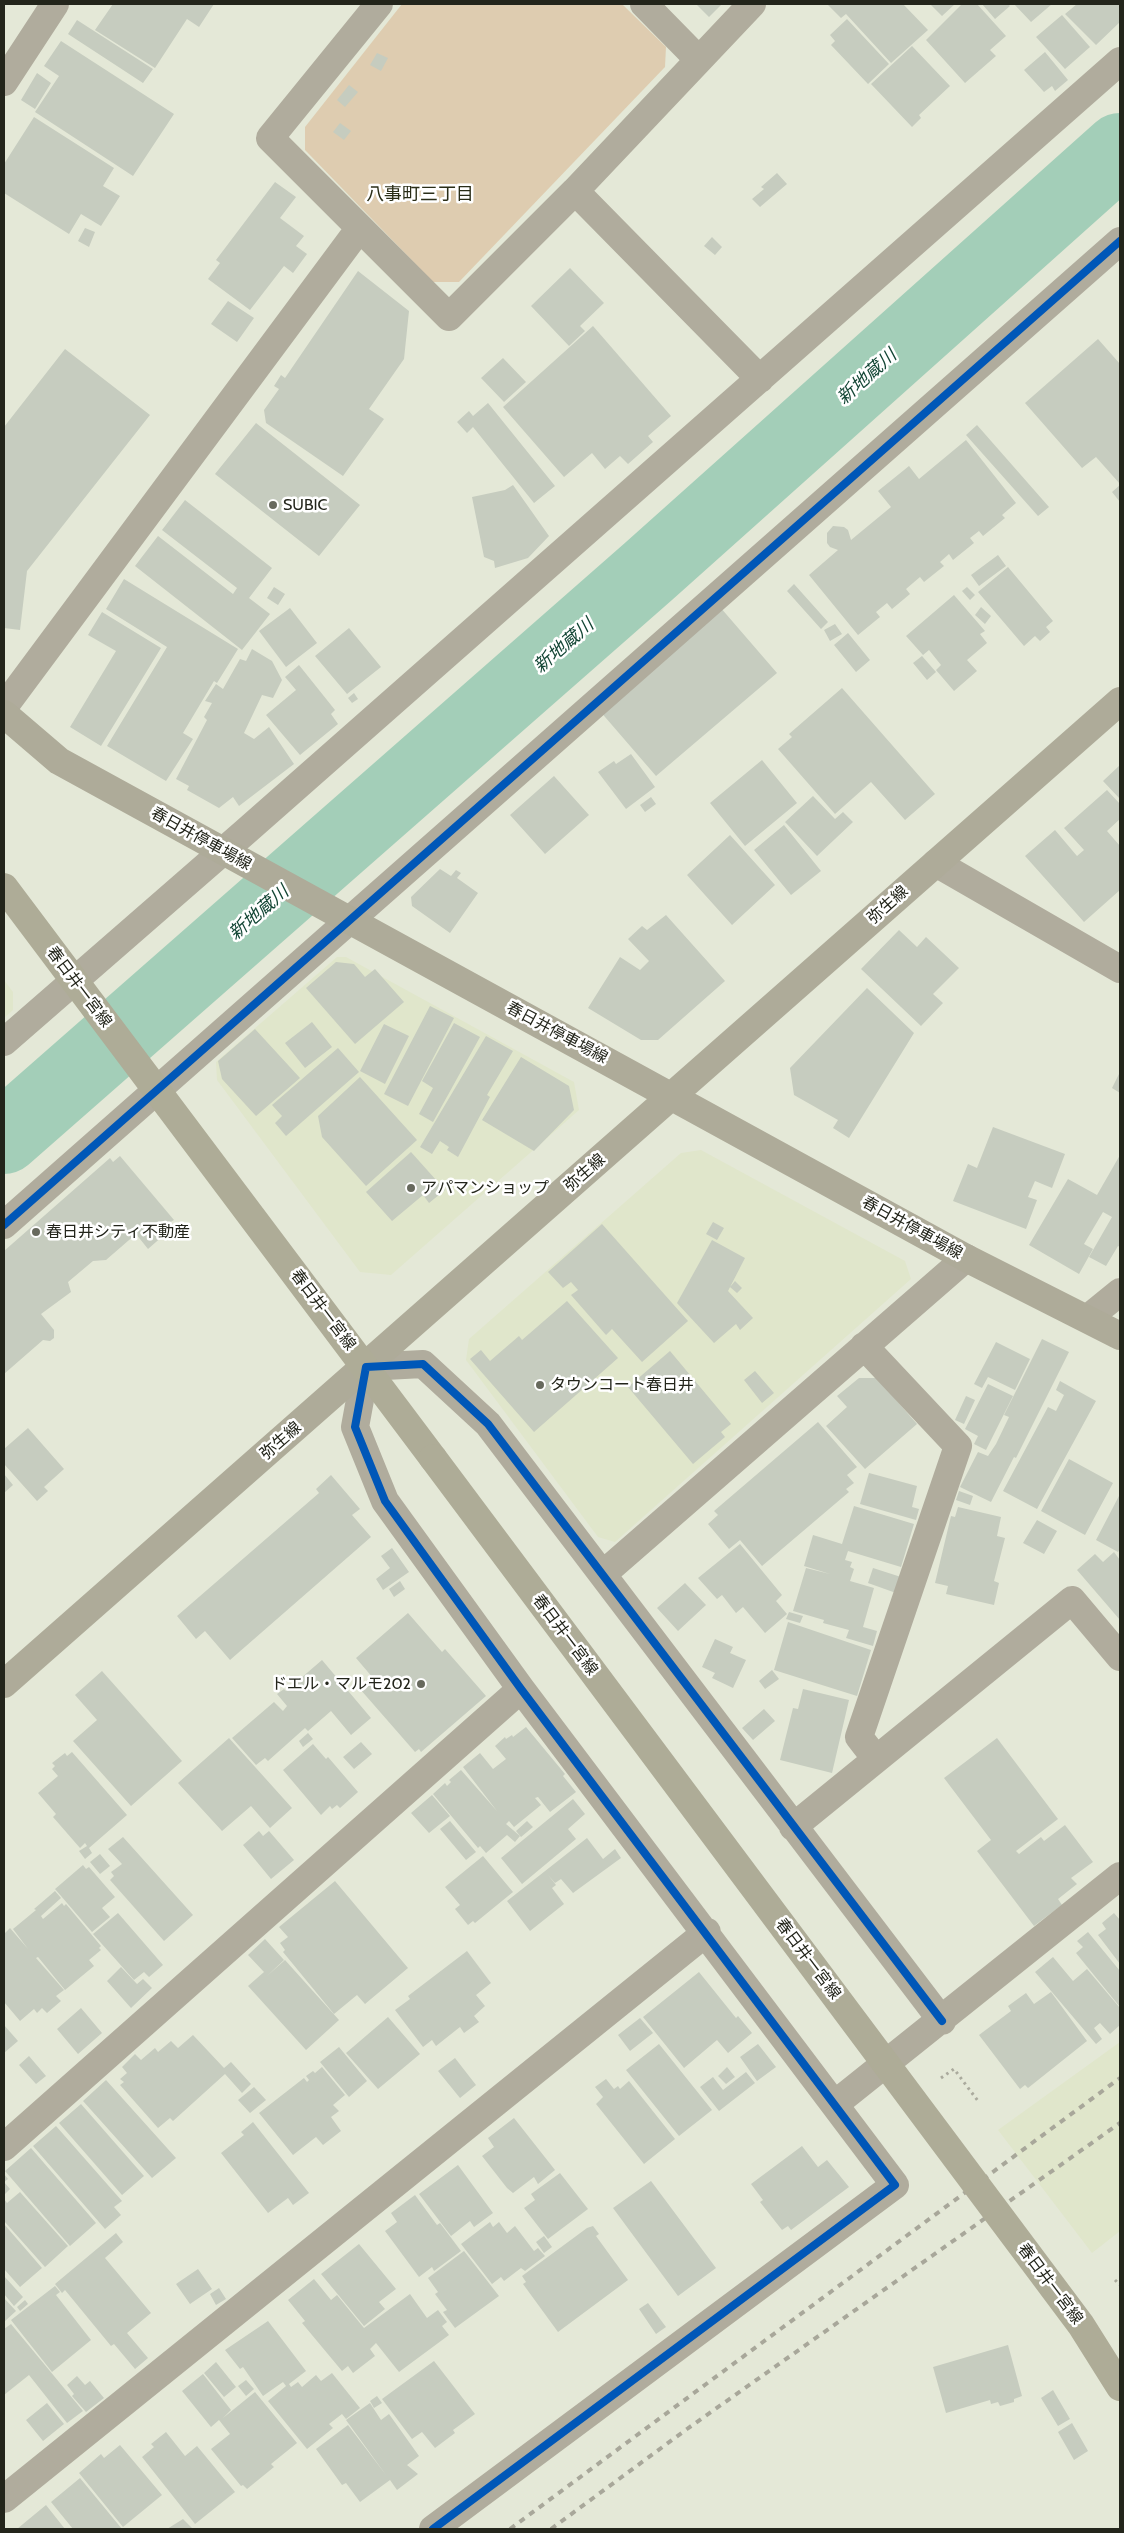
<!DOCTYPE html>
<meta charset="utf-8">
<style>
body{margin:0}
#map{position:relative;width:1124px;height:2533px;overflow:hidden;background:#e4e8d7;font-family:Cabin,sans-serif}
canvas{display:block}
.frame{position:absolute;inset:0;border:5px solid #23251b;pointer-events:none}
</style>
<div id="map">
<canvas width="1124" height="2533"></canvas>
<div class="frame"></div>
</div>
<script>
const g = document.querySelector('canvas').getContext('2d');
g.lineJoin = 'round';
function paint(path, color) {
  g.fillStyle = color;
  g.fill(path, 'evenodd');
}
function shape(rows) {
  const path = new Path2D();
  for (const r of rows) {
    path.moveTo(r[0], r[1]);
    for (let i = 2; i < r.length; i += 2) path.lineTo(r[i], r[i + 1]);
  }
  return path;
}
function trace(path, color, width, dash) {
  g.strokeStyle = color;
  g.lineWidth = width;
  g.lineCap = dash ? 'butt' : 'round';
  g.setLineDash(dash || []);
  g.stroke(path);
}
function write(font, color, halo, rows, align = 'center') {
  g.font = font + ' Cabin,"Noto Sans JP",sans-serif';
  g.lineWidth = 5;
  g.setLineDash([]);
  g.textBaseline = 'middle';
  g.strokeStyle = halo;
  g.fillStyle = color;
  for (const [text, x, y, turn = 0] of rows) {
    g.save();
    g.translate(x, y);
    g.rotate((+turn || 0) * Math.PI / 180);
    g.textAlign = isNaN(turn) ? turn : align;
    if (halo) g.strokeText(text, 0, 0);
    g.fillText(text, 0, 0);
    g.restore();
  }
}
paint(shape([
 [337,957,346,957,574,1082,579,1110,391,1275,360,1272,217,1080,216,1062],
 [4,980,13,992,13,1010,4,1018],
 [701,1150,905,1261,911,1279,615,1542,598,1537,466,1360,469,1339,681,1153],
 [1120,2042,1120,2231,1092,2253,998,2130]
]), '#e0e6cb');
paint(shape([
 [402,4,622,4,666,47,665,67,459,282,433,282,305,150,305,127]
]), '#deccb0');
trace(shape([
 [4,1137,649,571,1120,150]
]), '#a3ceb8', 74);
paint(shape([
 [113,4,214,4,199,27,187,19,155,68,95,30],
 [696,4,722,4,709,17],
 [827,4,903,4,928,30,891,63,846,14,841,18],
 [930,4,955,4,942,16],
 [962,4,977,4,1006,36,990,50,996,56,965,83,926,40],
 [982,4,1008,4,1010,6,995,19],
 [1014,4,1052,4,1031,22],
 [1077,4,1120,4,1120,22,1096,45,1065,14],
 [1062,15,1090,47,1065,69,1036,37],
 [847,19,889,64,868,84,831,45,835,41,830,35],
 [77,20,153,69,143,83,68,34],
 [61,41,174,114,133,176,35,112,59,76,44,66],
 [912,46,950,86,919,115,921,118,912,127,871,84],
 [1045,52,1068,80,1055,91,1052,86,1044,92,1024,70],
 [377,53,388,58,381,71,370,65],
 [37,73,51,83,35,109,21,100],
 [349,85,358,92,345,107,337,100],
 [34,117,114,168,103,186,120,196,101,226,81,214,69,234,4,193,4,164],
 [340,123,351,131,344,140,333,132],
 [777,173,787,184,760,207,752,199,764,189,761,187],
 [275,182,296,197,280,218,304,236,296,246,307,254,293,273,284,266,250,310,208,279,220,263,216,260],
 [85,228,95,232,89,247,78,241],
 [712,237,722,247,715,255,704,246],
 [570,268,604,303,580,326,585,331,569,346,531,306],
 [358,271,409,311,404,359,369,409,384,419,343,476,266,423,264,410,279,389,274,386,281,375,285,378],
 [228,301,254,318,237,342,211,324],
 [593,326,671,416,648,436,653,442,628,464,620,456,605,469,592,453,564,477,503,407],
 [1098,339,1120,364,1120,484,1096,457,1082,468,1025,403],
 [65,349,150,415,27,571,20,630,4,628,4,427],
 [503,358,526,382,504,402,481,378],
 [488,403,555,486,534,503,473,427,467,433,457,422,469,411,473,416],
 [256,423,360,505,319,556,215,474],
 [977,425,1049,507,1038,516,966,435],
 [966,440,1016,503,1002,515,1005,518,983,536,979,531,970,538,974,543,953,560,949,554,940,562,944,566,924,582,920,577,906,589,910,594,892,609,887,603,876,612,880,617,858,635,809,575,838,550,830,547,827,543,827,533,833,526,844,527,848,530,851,540,891,507,878,491,909,466,919,479],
 [513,485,549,536,528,558,495,568,494,561,484,557,472,497,505,490],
 [1120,485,1120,502,1112,492],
 [185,500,272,568,249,598,270,614,242,650,135,566,158,536,233,594,237,588,162,530],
 [998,555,1006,566,979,586,971,575],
 [1008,567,1053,621,1046,627,1050,632,1040,641,1035,636,1024,646,978,592],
 [124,579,238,649,217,683,214,681,183,733,193,739,166,781,107,746,167,647,106,609],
 [794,584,828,622,821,629,787,591],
 [274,587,285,594,278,605,267,598],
 [967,587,975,595,970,600,962,591],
 [954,595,985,631,980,634,987,643,967,660,977,671,954,691,936,670,941,665,929,650,923,655,906,636],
 [720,607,777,673,656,776,599,710],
 [981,607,991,616,985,624,975,615],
 [290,608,317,643,286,667,259,631],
 [102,612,161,648,101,746,70,727,116,651,88,635],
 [835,624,842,634,830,641,824,630],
 [349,628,381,667,347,694,315,656],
 [848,633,870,660,856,672,834,645],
 [252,649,272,661,282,680,273,698,262,695,244,733,254,739,269,727,294,764,239,806,233,797,219,808,187,790,189,786,176,779,207,720,204,717,212,703,205,701,216,684,223,689,240,659,246,661],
 [922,656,936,672,927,680,913,663],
 [299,665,335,710,331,714,338,724,300,755,266,715,296,690,285,677],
 [842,688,935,794,905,820,871,782,835,814,778,749,792,737,789,734],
 [354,693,358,699,352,703,348,698],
 [631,754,655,787,626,809,598,772,614,761,616,764],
 [762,760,797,803,745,846,710,803],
 [1120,765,1120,799,1103,781],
 [554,776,589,815,545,854,510,815],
 [1107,790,1120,804,1120,819,1107,831,1120,846,1120,890,1084,922,1025,856,1055,830,1077,856,1084,850,1064,828],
 [813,796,835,819,843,812,853,822,817,856,785,822],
 [651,797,656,804,645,812,640,805],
 [784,825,821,871,791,895,754,850],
 [730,835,775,885,732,925,687,875],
 [440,869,451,876,456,870,461,873,457,878,478,893,450,933,412,906,411,897],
 [666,915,725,981,658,1040,641,1040,588,1008,620,957,640,970,649,961,628,939,642,926,647,930],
 [899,930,917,947,926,937,959,968,933,994,943,1003,921,1026,861,969],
 [336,962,354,964,365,977,375,969,404,1002,355,1044,306,988],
 [867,988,914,1033,849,1138,833,1128,838,1120,794,1095,790,1068],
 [430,1006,454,1018,408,1106,384,1094],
 [312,1022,332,1047,305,1068,285,1043],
 [454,1023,480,1037,433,1122,419,1114,433,1088,422,1081],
 [384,1024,409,1036,385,1084,360,1071],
 [255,1029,300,1078,256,1116,222,1079,218,1061],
 [486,1036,513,1051,487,1095,490,1097,458,1157,447,1150,449,1147,440,1141,432,1154,420,1147],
 [338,1048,359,1072,286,1136,275,1123,282,1116,272,1105],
 [521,1057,569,1086,574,1110,534,1151,482,1120],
 [1120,1072,1120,1093,1112,1088],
 [360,1077,417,1140,366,1186,322,1137,318,1116],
 [993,1127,1065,1154,1052,1188,1035,1181,1028,1197,1037,1200,1026,1229,953,1201,968,1164,977,1168],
 [411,1152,445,1190,429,1203,423,1195,392,1221,366,1192],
 [1120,1155,1120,1247,1118,1246,1106,1266,1089,1257,1112,1217,1103,1212,1084,1244,1093,1249,1079,1274,1029,1245,1068,1179,1097,1195],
 [120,1156,174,1220,169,1223,172,1228,148,1249,136,1234,106,1260,93,1261,68,1282,71,1292,41,1314,54,1330,54,1338,50,1341,43,1340,4,1374,4,1251,110,1158,113,1162],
 [713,1222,724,1228,717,1240,706,1234],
 [602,1224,688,1321,642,1362,612,1329,606,1335,571,1295,578,1290,571,1282,563,1288,548,1272],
 [712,1240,745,1258,728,1291,753,1318,740,1330,736,1324,714,1343,677,1303],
 [735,1281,742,1288,737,1293,730,1287],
 [567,1301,618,1358,534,1432,470,1359,481,1350,490,1361,519,1336,522,1340],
 [1042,1339,1069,1352,1016,1458,1014,1457,991,1502,960,1487,978,1452,988,1456,996,1444,1009,1417,1004,1415],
 [996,1342,1030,1359,1015,1390,988,1377,982,1388,974,1384],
 [670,1351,731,1424,721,1432,725,1437,693,1464,628,1387],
 [755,1371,774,1393,762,1403,744,1380],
 [859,1378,877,1378,917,1424,865,1469,826,1426,847,1407,837,1396],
 [1060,1381,1096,1401,1037,1509,1003,1491,1048,1407,1056,1411,1064,1395,1056,1390],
 [988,1384,1013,1396,986,1450,974,1444,978,1436,965,1429],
 [966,1396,975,1400,964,1424,955,1420],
 [818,1422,857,1467,847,1475,854,1483,846,1489,849,1492,762,1566,740,1540,729,1549,708,1524,718,1515,714,1511],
 [28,1428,64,1469,44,1487,48,1491,37,1501,4,1464,4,1449],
 [1069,1459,1113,1483,1085,1535,1041,1511],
 [869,1473,917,1486,912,1507,919,1509,916,1520,860,1504],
 [4,1474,13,1485,4,1493],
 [331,1475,360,1509,352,1515,371,1537,230,1660,205,1631,196,1639,177,1616,319,1493,316,1489],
 [959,1491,973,1496,970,1505,956,1500],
 [1120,1494,1120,1549,1118,1552,1096,1540],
 [854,1506,914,1524,901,1567,848,1551,845,1560,852,1562,850,1567,854,1569,850,1581,874,1588,863,1627,877,1631,873,1646,846,1638,849,1630,823,1623,824,1620,793,1611,806,1568,830,1574,804,1566,813,1535,842,1544],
 [958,1507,1001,1517,997,1536,1005,1538,994,1581,999,1583,994,1605,946,1594,948,1586,935,1583,951,1516,955,1517],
 [1037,1520,1057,1531,1044,1554,1023,1543],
 [740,1544,782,1595,776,1601,787,1614,765,1633,743,1607,736,1613,722,1595,717,1599,698,1578],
 [392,1548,409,1572,383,1590,376,1579,390,1568,381,1556],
 [1114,1552,1120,1560,1120,1620,1077,1570,1095,1554,1103,1562],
 [873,1568,901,1577,896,1593,868,1583],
 [400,1581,405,1589,394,1597,389,1589],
 [685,1583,706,1605,678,1631,657,1608],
 [789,1612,803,1616,800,1623,786,1619],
 [408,1613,442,1652,445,1649,486,1696,421,1752,419,1749,415,1752,360,1689,373,1678,356,1658],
 [788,1622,871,1650,857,1696,774,1670],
 [715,1639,733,1647,730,1653,746,1660,733,1688,712,1678,715,1673,702,1667],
 [322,1660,371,1718,351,1735,331,1711,308,1731,305,1728,268,1761,265,1758,256,1765,232,1738,274,1702,283,1711,287,1706,277,1694,284,1689,286,1691],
 [772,1670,779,1679,765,1689,759,1681],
 [102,1671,182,1761,131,1806,73,1741,97,1720,75,1695],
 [803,1689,849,1700,832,1773,780,1760,793,1708,798,1709],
 [764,1709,775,1721,753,1740,742,1728],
 [526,1727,565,1774,563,1776,576,1792,550,1812,538,1797,535,1798,541,1805,514,1827,509,1821,506,1824,520,1836,515,1842,507,1835,486,1853,480,1846,478,1848,433,1794,445,1783,447,1786,451,1782,449,1780,461,1770,497,1811,463,1767,480,1753,493,1769,506,1759,495,1746,505,1737,506,1739,512,1735,513,1737],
 [308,1733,313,1739,303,1747,299,1741],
 [229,1738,292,1808,270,1828,251,1806,222,1831,178,1783],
 [997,1738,1058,1819,1016,1851,1019,1854,1041,1837,1044,1841,1065,1825,1093,1862,1071,1878,1077,1884,1058,1899,1062,1905,1034,1926,977,1851,991,1840,944,1778],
 [361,1742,372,1754,354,1769,343,1757],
 [313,1744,326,1759,328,1757,358,1792,340,1808,337,1805,332,1809,330,1806,321,1815,283,1770],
 [72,1752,127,1815,89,1848,92,1853,85,1859,79,1851,87,1846,85,1843,80,1848,53,1817,56,1814,38,1793,58,1776,52,1769,55,1766,52,1763,65,1753,67,1756],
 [432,1795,450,1816,429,1833,411,1813],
 [573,1799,585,1814,568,1829,576,1839,522,1884,501,1858],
 [450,1821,476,1852,466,1860,440,1829],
 [527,1821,533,1827,521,1837,516,1831],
 [259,1831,263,1836,269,1831,294,1860,271,1879,243,1845],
 [123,1837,193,1915,164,1941,110,1880,114,1876,111,1872,122,1864,108,1849],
 [587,1838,603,1859,615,1849,621,1858,573,1893,561,1879,555,1883,548,1875,556,1885,552,1888,564,1904,530,1931,507,1901],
 [100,1854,110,1866,100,1874,90,1862],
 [483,1856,513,1892,475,1923,473,1921,468,1925,455,1909,460,1905,445,1887],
 [83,1865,86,1869,89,1867,115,1897,102,1908,110,1917,92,1932,55,1889],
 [335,1881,408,1968,365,2004,357,1995,334,2014,283,1952,285,1950,280,1943,288,1937,279,1927],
 [55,1891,61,1898,41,1916,43,1919,62,1903,64,1906,66,1904,101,1946,99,1948,101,1950,89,1960,94,1966,65,1990,38,1957,36,1958,64,1990,56,1996,61,2001,47,2013,42,2008,37,2013,34,2009,20,2021,4,2002,4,1934,10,1928,28,1949,13,1929,36,1910,34,1909],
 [118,1913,163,1965,149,1977,144,1972,134,1980,93,1934],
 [1114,1913,1120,1920,1120,1964,1098,1935,1106,1929,1102,1923],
 [1088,1932,1120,1971,1120,2007,1076,1953,1083,1947,1077,1941],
 [265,1939,284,1960,267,1976,285,1960,339,2020,306,2050,248,1986,264,1972,248,1955],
 [467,1951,491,1983,476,1995,485,2006,474,2016,479,2022,464,2033,460,2027,436,2046,432,2040,423,2047,395,2010,410,1999,408,1996],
 [1053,1957,1073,1981,1087,1969,1120,2008,1120,2025,1110,2034,1100,2023,1094,2028,1102,2039,1096,2044,1035,1972],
 [121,1967,137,1984,143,1979,152,1988,131,2008,107,1981],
 [699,1972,736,2018,738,2016,752,2033,728,2053,717,2040,684,2068,643,2017],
 [1051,1992,1087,2041,1028,2088,1025,2085,1020,2089,979,2035,1011,2011,1008,2006,1026,1993,1034,2004],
 [81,2008,102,2033,78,2054,57,2029],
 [388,2017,420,2054,378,2089,346,2053],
 [640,2018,653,2033,630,2051,618,2035],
 [4,2025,18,2041,4,2053],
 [193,2035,224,2068,231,2062,251,2084,242,2093,225,2074,173,2121,170,2118,158,2128,120,2085,124,2082,120,2079,127,2073,122,2067,135,2054,141,2060,155,2048,158,2052,171,2041,178,2048],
 [659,2044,712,2110,679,2136,626,2070],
 [758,2044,776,2067,757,2081,740,2057],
 [339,2047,367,2081,349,2097,320,2062],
 [29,2056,46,2076,36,2084,19,2065],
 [455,2058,476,2085,460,2098,438,2071],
 [322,2067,345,2095,333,2105,339,2111,331,2117,341,2131,323,2145,316,2137,293,2155,259,2113,304,2078,307,2082,309,2080,306,2076,313,2071,315,2073],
 [727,2067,735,2077,726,2084,718,2076],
 [746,2072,755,2083,719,2111,700,2087,713,2077,723,2090],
 [606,2079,614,2089,618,2086,620,2089,629,2081,675,2139,644,2164,596,2104,603,2097,595,2087],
 [106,2080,176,2158,152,2178,83,2101],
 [254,2087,266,2100,250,2113,238,2100],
 [81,2104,144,2176,122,2195,59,2123],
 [514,2118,555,2170,538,2184,534,2177,513,2193,507,2188,482,2156,494,2147,488,2138],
 [253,2122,309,2193,293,2205,288,2198,268,2213,221,2153,244,2135,241,2132],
 [56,2126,122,2201,114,2207,121,2215,105,2229,33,2146],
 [802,2146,818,2167,827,2160,849,2187,791,2230,788,2226,782,2230,760,2202,763,2200,751,2184],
 [31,2148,96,2223,70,2246,5,2171],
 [458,2165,493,2213,474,2227,470,2221,451,2236,419,2194],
 [560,2173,588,2209,548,2239,524,2208,535,2200,531,2194],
 [4,2174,8,2179,4,2182,10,2189,4,2195],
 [651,2181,716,2268,678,2296,613,2208],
 [20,2192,68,2246,45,2267,4,2221,4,2199,7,2203],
 [415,2195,437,2225,440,2223,461,2251,434,2271,432,2267,419,2277,385,2231,397,2222,391,2213],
 [490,2222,493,2227,499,2222,507,2233,515,2226,534,2251,538,2248,545,2256,525,2271,521,2268,504,2281,501,2277,492,2284,461,2244],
 [4,2224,42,2268,20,2287,4,2269],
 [593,2226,599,2234,596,2236,628,2280,558,2332,523,2284,526,2282,522,2276,587,2228],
 [116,2233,123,2242,105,2258,151,2313,127,2333,148,2358,135,2369,114,2344,111,2346,65,2290,62,2293,55,2284],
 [544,2236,552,2247,544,2253,536,2242],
 [359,2244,396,2289,379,2302,385,2309,364,2326,321,2274],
 [464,2251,499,2296,455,2328,443,2312,447,2310,435,2294,438,2292,428,2278],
 [198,2269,212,2289,190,2304,176,2284],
 [4,2276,23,2297,14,2306,4,2294],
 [314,2279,331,2300,337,2295,364,2328,410,2294,427,2318,438,2310,447,2322,442,2326,449,2335,399,2372,376,2343,370,2349,375,2356,353,2373,348,2366,342,2371,302,2323,305,2321,288,2300],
 [55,2286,60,2292,56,2295,91,2340,52,2372,11,2320],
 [219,2288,226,2299,216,2305,210,2294],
 [4,2298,16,2311,4,2322],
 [25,2300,28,2304,20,2311,17,2307],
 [648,2303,666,2327,656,2334,639,2309],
 [268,2321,306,2371,289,2384,291,2387,298,2382,302,2387,316,2375,321,2381,332,2373,360,2408,346,2419,342,2414,329,2424,333,2428,307,2449,268,2401,286,2386,283,2382,263,2396,243,2367,240,2369,225,2350],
 [11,2324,83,2411,67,2423,29,2375,4,2395,4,2329],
 [1008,2345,1022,2396,1014,2399,1014,2402,1000,2406,998,2402,991,2404,990,2400,946,2413,933,2367],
 [434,2361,475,2414,453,2430,455,2433,435,2448,422,2432,412,2439,382,2399],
 [216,2362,236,2387,224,2397,204,2373],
 [203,2374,231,2410,223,2418,255,2392,297,2443,271,2464,274,2467,247,2489,243,2485,241,2486,211,2449,230,2434,219,2420,211,2427,182,2391],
 [77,2376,85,2385,90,2381,104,2398,86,2412,72,2396,74,2394,67,2385],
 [246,2380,254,2389,246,2396,238,2386],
 [1053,2390,1070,2419,1058,2426,1041,2398],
 [377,2396,382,2403,374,2408,370,2401],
 [47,2403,64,2424,43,2441,26,2420],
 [370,2403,381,2420,389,2414,419,2456,407,2465,418,2474,397,2490,390,2480,360,2502,346,2483,342,2485,316,2449,348,2425,386,2475,346,2420],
 [1072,2423,1088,2451,1074,2460,1058,2432],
 [166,2432,185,2456,197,2446,235,2492,195,2524,142,2457,154,2447,151,2444],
 [120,2445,162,2495,123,2527,79,2473,101,2454,104,2458],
 [80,2478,122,2529,73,2529,51,2502],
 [46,2505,65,2529,17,2529],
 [183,2519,193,2529,167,2529]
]), '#c6ccbf');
trace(shape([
 [941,2078,954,2069,978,2101],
 [1115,2280,1120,2285]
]), '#aaaa9d', 3, [2.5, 4]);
trace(shape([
 [379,4,270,138,449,317,575,191,752,4],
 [644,4,698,59],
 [4,82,55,4],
 [575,191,760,379],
 [4,707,359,229],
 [936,863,1120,969],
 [4,1042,244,833,1120,61],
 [4,1225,1120,241],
 [1088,1318,1120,1292],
 [864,1346,958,1446,859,1737,876,1759],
 [603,1574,966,1258],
 [793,1827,1072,1600,1120,1657],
 [835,2104,1120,1876],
 [4,2147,521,1689],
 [4,2499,707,1932],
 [433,2529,895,2185,521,1689,385,1501,355,1427,366,1367,423,1364,488,1424,942,2021]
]), '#b0ac9d', 28);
trace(shape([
 [4,714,59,761,966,1258,1120,1336],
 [4,1684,1120,701]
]), '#aeab99', 28);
trace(shape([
 [4,887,433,1458]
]), '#aeac97', 28);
trace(shape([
 [510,2529,1120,2078],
 [551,2529,687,2429,1120,2123]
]), '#a8a79a', 4, [6, 6]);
trace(shape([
 [433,1458,1081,2325,1120,2387]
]), '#aeac97', 28);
trace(shape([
 [4,1225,1120,241],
 [433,2529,895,2185,521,1689,385,1501,355,1427,366,1367,423,1364,488,1424,942,2021]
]), '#0057b8', 8);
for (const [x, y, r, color] of [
 [273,505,5,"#67695d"],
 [411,1188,5,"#67695d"],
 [36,1232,5,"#67695d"],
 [540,1385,5,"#67695d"],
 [421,1684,5,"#67695d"]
]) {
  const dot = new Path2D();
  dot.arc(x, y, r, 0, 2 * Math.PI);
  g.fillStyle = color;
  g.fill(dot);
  trace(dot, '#fff', 2);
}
write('16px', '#23251b', '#fff', [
 ["SUBIC",283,505],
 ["アパマンショップ",421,1188],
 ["春日井シティ不動産",46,1232],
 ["タウンコート春日井",550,1385],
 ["ドエル・マルモ202",411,1684,"right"]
], 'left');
write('16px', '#23251b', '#fff', [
 ["春日井停車場線",201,839,29],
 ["弥生線",888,905,-42],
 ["春日井一宮線",79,987,53],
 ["春日井停車場線",557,1033,28],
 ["弥生線",585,1173,-41],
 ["春日井停車場線",912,1228,29],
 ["春日井一宮線",323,1310,53],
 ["弥生線",281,1441,-41],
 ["春日井一宮線",565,1635,53],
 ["春日井一宮線",808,1959,53],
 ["春日井一宮線",1050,2284,53]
]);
write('18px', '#292d17', '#fff', [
 ["八事町三丁目",420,195]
]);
write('italic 18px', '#134635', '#fff', [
 ["新地蔵川",867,377,-42],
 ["新地蔵川",564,646,-41],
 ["新地蔵川",259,913,-41]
]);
</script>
